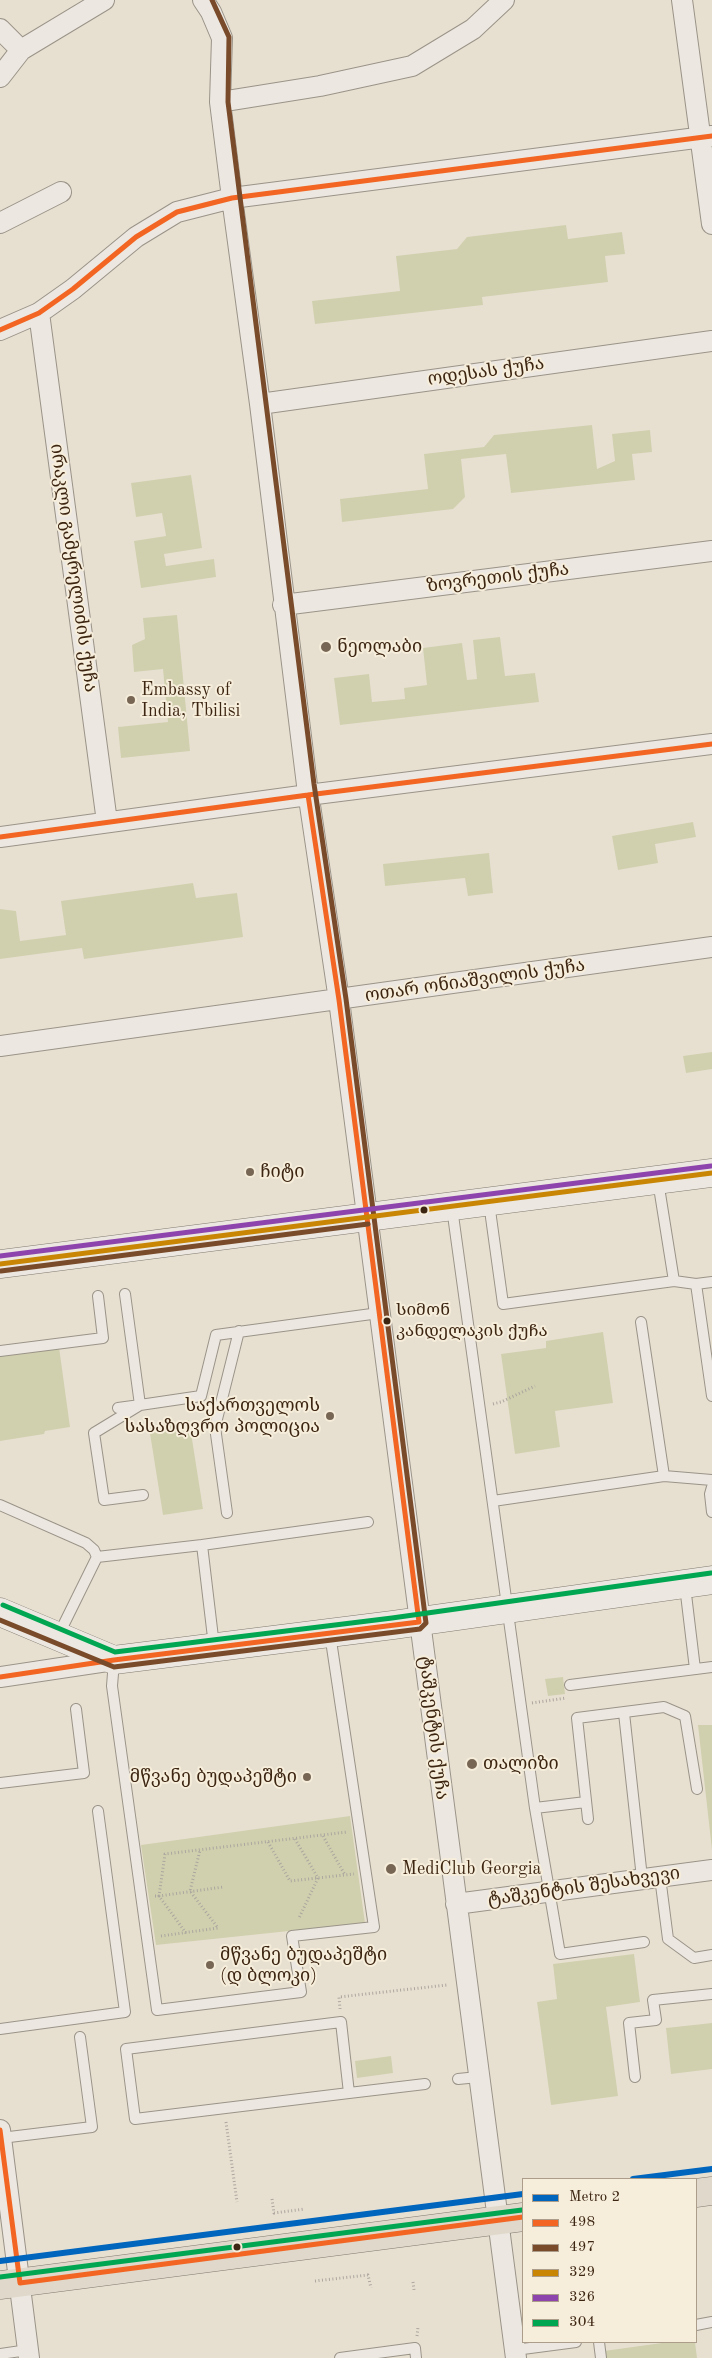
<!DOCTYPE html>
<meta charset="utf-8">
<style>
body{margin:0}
#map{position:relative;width:712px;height:2358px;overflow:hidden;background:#e7e0d1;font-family:"Old Standard TT",serif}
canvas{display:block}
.legend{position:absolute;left:522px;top:2178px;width:175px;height:165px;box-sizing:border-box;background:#f6eddb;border:1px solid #ac9d8a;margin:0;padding:6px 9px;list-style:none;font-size:15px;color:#3c2511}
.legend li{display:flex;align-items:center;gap:10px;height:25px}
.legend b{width:25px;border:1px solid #ac9d8a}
</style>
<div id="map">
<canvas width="712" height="2358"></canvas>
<ul class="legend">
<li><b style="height:6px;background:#0065bd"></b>Metro 2</li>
<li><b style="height:6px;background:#f26522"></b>498</li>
<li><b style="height:6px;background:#7a4b2a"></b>497</li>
<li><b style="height:6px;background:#c88604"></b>329</li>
<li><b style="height:6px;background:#8e44ad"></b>326</li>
<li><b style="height:6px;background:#00a651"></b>304</li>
</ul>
</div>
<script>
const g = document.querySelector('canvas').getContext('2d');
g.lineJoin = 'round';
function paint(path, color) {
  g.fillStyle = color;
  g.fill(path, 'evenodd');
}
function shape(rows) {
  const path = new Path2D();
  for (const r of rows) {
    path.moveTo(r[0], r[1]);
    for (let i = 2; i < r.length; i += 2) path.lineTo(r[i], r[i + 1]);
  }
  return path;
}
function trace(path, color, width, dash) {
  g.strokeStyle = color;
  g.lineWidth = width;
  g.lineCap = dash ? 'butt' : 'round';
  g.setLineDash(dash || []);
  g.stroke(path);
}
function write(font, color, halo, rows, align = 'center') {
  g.font = font + ' "Old Standard TT","Noto Serif Georgian",serif';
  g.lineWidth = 4;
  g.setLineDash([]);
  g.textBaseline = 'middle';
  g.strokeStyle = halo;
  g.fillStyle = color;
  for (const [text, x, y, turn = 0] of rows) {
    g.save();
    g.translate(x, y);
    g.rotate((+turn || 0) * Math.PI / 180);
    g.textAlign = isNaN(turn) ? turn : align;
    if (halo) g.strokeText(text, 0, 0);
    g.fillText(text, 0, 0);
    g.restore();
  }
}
paint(shape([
 [566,225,568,239,622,232,625,254,605,256,608,282,482,297,483,305,315,324,312,301,400,291,396,256,457,249,467,237],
 [592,425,597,469,615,461,612,434,650,430,652,452,632,454,635,480,511,493,506,454,461,459,465,497,453,509,342,522,340,499,428,489,424,454,484,447,494,435],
 [191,475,202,548,164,554,166,566,214,559,216,577,141,588,134,541,166,536,162,513,136,517,131,483],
 [177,615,190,751,121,758,118,727,168,722,163,669,134,672,132,645,145,639,143,618],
 [500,637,505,676,535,673,539,702,340,725,334,678,369,674,372,702,405,699,404,688,427,685,423,648,462,643,467,680,477,679,473,640],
 [693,822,696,837,655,844,658,863,618,870,612,836],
 [489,853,493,893,468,896,465,878,385,886,383,864],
 [193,883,196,898,237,893,243,937,84,959,82,948,0,959,0,909,16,911,20,941,66,935,61,901],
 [712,1052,712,1069,686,1073,683,1056],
 [603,1332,613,1403,555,1411,560,1447,515,1454,501,1354,546,1348,546,1341],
 [59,1347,70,1427,45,1431,44,1434,0,1441,0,1356],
 [189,1420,203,1509,163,1515,149,1427],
 [563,1677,565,1694,548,1696,545,1679],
 [712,1725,712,1850,698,1725],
 [350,1816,365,1923,156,1945,141,1845],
 [634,1954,640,2002,606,2007,618,2096,551,2105,537,2002,557,1999,553,1964],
 [712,2023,712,2069,671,2074,666,2028],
 [391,2056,393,2073,357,2078,355,2061],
 [669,2342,695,2342,697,2358,605,2358,604,2351]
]), '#d0d0af');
const service = shape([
 [658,1181,674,1281,696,1284,712,1282],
 [489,1203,503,1304,674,1281],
 [452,1208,535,1808,560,1954,644,1942],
 [696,1284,712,1396],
 [641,1322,664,1476],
 [0,1351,103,1338,98,1296],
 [118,1408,140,1405,125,1294],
 [712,1487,710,1494,712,1512],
 [143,1495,104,1500,94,1433,140,1405,201,1396,216,1335,379,1313],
 [493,1501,664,1476,712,1480],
 [0,1505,86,1543,94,1550,97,1557,59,1634],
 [227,1513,215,1427,239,1331],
 [97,1557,202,1545],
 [685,1586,695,1669],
 [214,1646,202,1545,368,1522],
 [114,1661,112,1686,157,2010,301,1992,292,1936,374,1927,330,1634],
 [570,1685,712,1667],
 [624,1713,642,1878],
 [0,1783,84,1773,76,1709],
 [535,1808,586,1802],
 [588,1819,577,1718,664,1707,685,1716,697,1789],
 [660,1877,668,1939,694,1958,712,1955],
 [0,2029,125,2012,98,1811],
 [635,2077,629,2023,656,2020,653,2000,712,1994],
 [458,2079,478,2077],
 [349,2093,135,2119,126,2049,341,2022,349,2093,425,2084],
 [1,2138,92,2127,80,2037],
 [696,2325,712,2322],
 [599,2342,601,2358],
 [515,2350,576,2342],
 [0,2354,28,2350],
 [340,2358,415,2348,416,2358]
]);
const minor = shape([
 [203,0,211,12,222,38,220,102,232,198,260,404,307,785,339,1000,516,2358],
 [682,0,712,224],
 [0,29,21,50],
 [0,77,21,50,104,0],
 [220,102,320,86,412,66,473,29,504,0],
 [0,223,61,192],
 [39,313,107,822],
 [0,330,39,313,73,289,136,237,177,212,232,198,712,136],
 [260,404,712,341],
 [283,605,712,551],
 [0,837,308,795,712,744],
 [0,1046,712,947],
 [0,1677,114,1660],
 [456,1904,712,1870],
 [0,2130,29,2358]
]);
const secondary = shape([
 [0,1264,712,1173],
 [0,1612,114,1660,393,1625,712,1580]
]);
const primary = shape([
 [696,2193,712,2191],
 [0,2285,523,2217]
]);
trace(service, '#9a9388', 12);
trace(minor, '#9a9388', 22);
trace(secondary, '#817a6f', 29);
trace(primary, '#817a6f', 29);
trace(shape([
 [493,1404,501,1402,535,1386],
 [532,1703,566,1698],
 [323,1836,345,1875],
 [295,1839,318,1878,299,1918],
 [268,1842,290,1881,354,1874],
 [155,1896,159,1896,165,1854,347,1832],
 [186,1933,159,1896,223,1887],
 [161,1936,218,1928,190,1891,200,1850],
 [340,2009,339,1997,447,1985],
 [226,2122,237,2202],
 [272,2199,274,2213,305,2209],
 [315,2281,368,2275,371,2288],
 [413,2282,414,2290],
 [417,2336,418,2327]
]), '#aca69e', 3, [1, 2.5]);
trace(service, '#ece8e1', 10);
trace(minor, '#ece8e1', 20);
trace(secondary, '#ece8e1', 28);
trace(primary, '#dfd8cb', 28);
trace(shape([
 [0,330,39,313,73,289,136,237,177,212,232,198,712,136],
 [0,837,308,795,712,744],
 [0,1677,114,1660,419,1622,339,1000,308,795],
 [0,2130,20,2283,523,2217]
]), '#f26522', 5);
trace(shape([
 [1,1271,368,1224],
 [0,1620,114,1667,420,1629,426,1623,346,999,314,784,228,102,229,37,212,0]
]), '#7a4b2a', 5);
trace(shape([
 [0,1264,712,1173]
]), '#c88604', 5);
trace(shape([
 [0,1256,711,1166]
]), '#8e44ad', 5);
trace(shape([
 [3,1605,115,1652,392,1618,711,1573],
 [0,2277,522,2210]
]), '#00a651', 5);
trace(shape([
 [633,2179,712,2169],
 [0,2261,523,2194]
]), '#0065bd', 6);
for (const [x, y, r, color] of [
 [326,647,6,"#786654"],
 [131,700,5,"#786654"],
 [250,1172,5,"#786654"],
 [424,1210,4.5,"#3c2511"],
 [387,1321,4.5,"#3c2511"],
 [330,1416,5,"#786654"],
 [472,1764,6,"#786654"],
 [307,1777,5,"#786654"],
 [391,1869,6,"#786654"],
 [210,1965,5,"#786654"],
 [237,2247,4.5,"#3c2511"]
]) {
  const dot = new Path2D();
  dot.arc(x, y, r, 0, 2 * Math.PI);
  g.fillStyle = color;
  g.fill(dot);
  trace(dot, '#f6eddb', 2);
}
write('17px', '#3c2511', '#f6eddb', [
 ["სიმონ",396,1311],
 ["კანდელაკის ქუჩა",396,1332]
], 'left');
write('18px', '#3c2511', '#f6eddb', [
 ["ოდესას ქუჩა",486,372,-8],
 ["ირაკლი გამყრელიძის ქუჩა",73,568,82],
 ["ზოვრეთის ქუჩა",498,578,-7],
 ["ოთარ ონიაშვილის ქუჩა",475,981,-8],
 ["ტაშკენტის ქუჩა",433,1728,83],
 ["ტაშკენტის შესახვევი",584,1887,-8]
]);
write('18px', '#3c2511', '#f6eddb', [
 ["ნეოლაბი",337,647],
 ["Embassy of",141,690],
 ["India, Tbilisi",141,711],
 ["ჩიტი",260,1172],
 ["საქართველოს",320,1406,"right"],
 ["სასაზღვრო პოლიცია",320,1427,"right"],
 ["თალიზი",483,1764],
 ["მწვანე ბუდაპეშტი",297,1777,"right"],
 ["MediClub Georgia",402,1869],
 ["მწვანე ბუდაპეშტი",220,1955],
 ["(დ ბლოკი)",220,1976]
], 'left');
</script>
